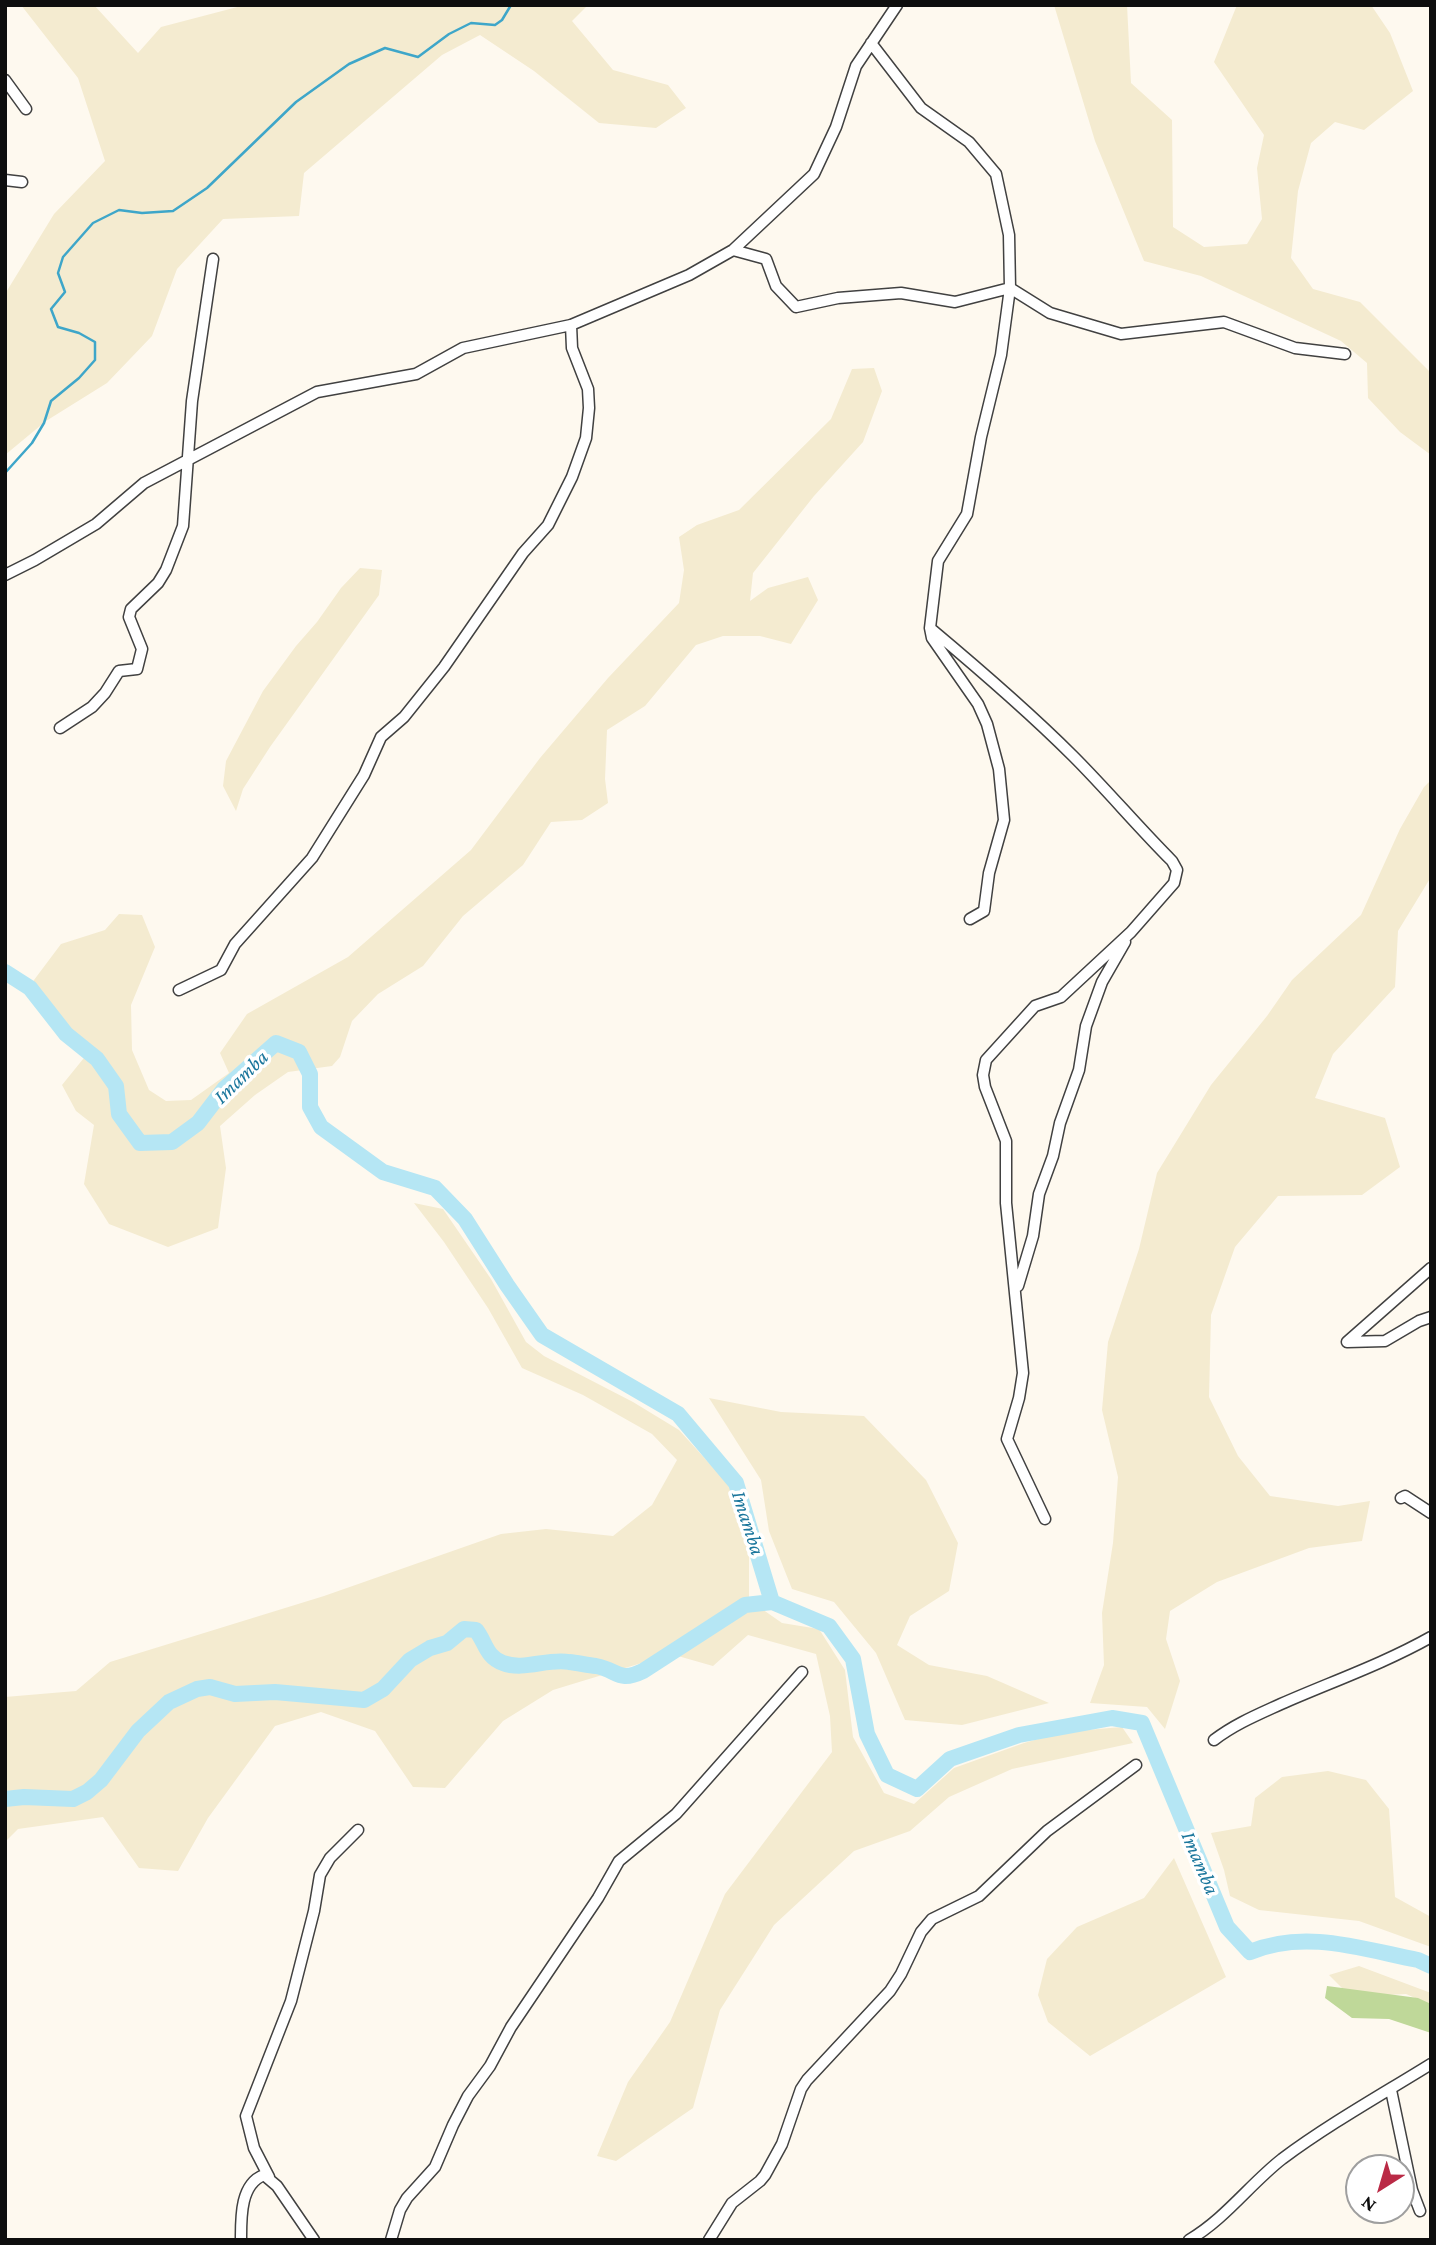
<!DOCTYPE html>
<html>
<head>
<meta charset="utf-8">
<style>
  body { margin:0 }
  #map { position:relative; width:1436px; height:2245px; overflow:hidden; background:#fef9ef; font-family:"Crimson Pro",serif }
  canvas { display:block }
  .frame { position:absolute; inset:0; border:7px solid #0e0e0e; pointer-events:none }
  .north { position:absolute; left:1345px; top:2154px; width:70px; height:70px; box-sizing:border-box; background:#fff; border:2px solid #9f9f9f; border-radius:50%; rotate:217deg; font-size:19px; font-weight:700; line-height:28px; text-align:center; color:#0e0e0e }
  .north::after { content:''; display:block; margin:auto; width:24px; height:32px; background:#ba2a46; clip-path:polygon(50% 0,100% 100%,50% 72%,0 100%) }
</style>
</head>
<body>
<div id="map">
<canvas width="1436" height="2245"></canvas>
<div class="frame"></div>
<div class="north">N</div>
</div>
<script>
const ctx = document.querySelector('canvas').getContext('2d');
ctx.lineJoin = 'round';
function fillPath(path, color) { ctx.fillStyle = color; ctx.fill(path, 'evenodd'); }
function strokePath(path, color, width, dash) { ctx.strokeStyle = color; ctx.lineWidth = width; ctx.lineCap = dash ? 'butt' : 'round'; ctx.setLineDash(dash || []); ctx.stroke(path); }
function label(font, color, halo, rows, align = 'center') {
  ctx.font = font + ' "Crimson Pro",serif'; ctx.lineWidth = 7; ctx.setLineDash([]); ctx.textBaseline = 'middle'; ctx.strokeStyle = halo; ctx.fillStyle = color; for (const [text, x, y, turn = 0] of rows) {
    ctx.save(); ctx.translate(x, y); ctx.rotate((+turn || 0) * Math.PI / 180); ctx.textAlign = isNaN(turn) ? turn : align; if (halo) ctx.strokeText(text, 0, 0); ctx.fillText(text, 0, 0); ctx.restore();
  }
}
const farmland = new Path2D(`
  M21,5H94L138,53L161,27L245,5H588L572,21L613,70L668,85L686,108L656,128L599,123L534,71L480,35L442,55L304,173L299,216L223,219L177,269L152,336L107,383L46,421L5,455V294L54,214L105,161L78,78Z
  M1054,5H1127L1131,83L1172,120L1173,227L1204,247L1247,244L1262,219L1257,168L1264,135L1214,62L1237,5H1371L1390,33L1413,91L1364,130L1335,122L1311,143L1298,191L1291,258L1313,289L1360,302L1431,373V455L1400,432L1368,398L1367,363L1341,341L1201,276L1144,261L1095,141Z
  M874,368L882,391L863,442L814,496L753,573L750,601L768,588L808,577L818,600L791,644L760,636H723L696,645L645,706L607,730L605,779L608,803L582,820L551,822L523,865L463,916L423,966L378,994L352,1021L340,1057L332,1066L288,1072L255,1095L220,1126L226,1168L218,1228L168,1247L109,1224L84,1184L94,1125L76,1111L62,1085L92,1048L66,1028L31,984L61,944L105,930L119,914L142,915L155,947L131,1005L132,1050L149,1090L166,1101L191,1100L229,1073L220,1053L247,1014L348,957L471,850L540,758L608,678L679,603L684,570L679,537L697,525L739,510L831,419L852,369Z
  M360,568L382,570L379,595L270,747L243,789L236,811L223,786L226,761L263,691L296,646L317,622L341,588Z
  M1431,780V877L1398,931L1395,987L1333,1054L1315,1098L1385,1118L1400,1167L1362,1195L1278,1196L1235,1247L1211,1315L1209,1397L1238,1456L1270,1496L1338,1506L1370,1501L1362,1541L1309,1548L1217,1582L1170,1611L1166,1639L1180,1681L1165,1729L1147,1707L1090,1703L1104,1665L1102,1613L1113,1543L1118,1477L1102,1410L1108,1342L1139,1249L1157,1173L1211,1085L1267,1016L1292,980L1361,915L1400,829L1424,787Z
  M414,1203L443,1209L491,1279L526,1342L544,1356L633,1402L679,1430L729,1485L749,1534V1600L782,1623L819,1629L845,1670L853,1737L884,1793L914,1804L954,1768L1024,1743L1063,1732L1122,1727L1133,1743L1012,1769L949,1797L910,1831L854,1851L774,1925L720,2010L693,2108L616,2161L597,2156L628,2082L670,2022L725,1894L832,1752L830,1716L816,1654L748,1635L713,1666L671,1654L553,1690L503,1721L445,1788L413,1787L375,1731L321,1712L275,1726L208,1818L178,1871L139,1868L103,1817L18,1829L5,1842V1697L76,1691L110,1662L324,1596L501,1534L546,1529L613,1536L652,1505L677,1460L652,1434L583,1395L522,1368L488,1308L444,1242Z
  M709,1398L781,1412L864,1416L926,1480L958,1543L949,1591L910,1616L897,1645L929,1665L987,1676L1049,1703L962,1725L905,1720L876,1653L834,1602L792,1589L769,1531L761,1480Z
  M1328,1771L1366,1780L1389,1809L1395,1897L1431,1917V1947L1359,1921L1259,1910L1230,1896L1224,1870L1211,1833L1251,1826L1255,1798L1282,1777Z
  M1174,1858L1226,1977L1090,2056L1048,2022L1038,1995L1047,1959L1077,1927L1144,1898Z
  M1359,1966L1431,1993V2005L1406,1994L1351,1997L1329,1975Z`);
const forest = new Path2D(`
  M1327,1986L1418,1998L1431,2004V2033L1389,2019L1352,2018L1325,1998Z`);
const stream = new Path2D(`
  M5,473L32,443L44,423L51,401L79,378L95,360V342L79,333L58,327L51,309L65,292L58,273L63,257L93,223L119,210L142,213L173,211L207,188L296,102L349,64L385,48L418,57L449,34L471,23L495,25L502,20L511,5`);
const river = new Path2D(`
  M5,972L30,988L66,1034L97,1059L116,1086L119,1114L140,1143L172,1142L198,1123L224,1089L276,1043L299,1052L310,1074V1107L321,1127L383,1172L435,1188L465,1219L507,1285L542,1335L678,1414L736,1483L772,1602L829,1626L853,1659L867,1734L887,1775L917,1789L950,1759L1019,1735L1112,1718L1142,1723L1227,1927L1250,1952C1305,1929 1362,1949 1418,1960L1431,1966
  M5,1799L24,1797L73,1799L87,1792L101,1780L138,1731L169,1702L197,1689L210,1687L235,1694L275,1692L364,1700L383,1689L410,1660L430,1648L447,1643L464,1629L476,1630C486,1643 486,1657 503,1663C524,1671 548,1658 569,1662C578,1663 587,1665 596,1666C618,1670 618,1683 643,1671L745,1605L772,1602`);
const street = new Path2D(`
  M871,43L921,108L969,142L996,174L1009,235L1010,288L1001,355L981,437L967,514L938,561L930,628L932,638L978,704L987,724L999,769L1004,820L989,873L984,911L970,919
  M5,80L26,109
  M5,180L22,182
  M733,250L766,259L776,286L796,307L838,298L901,293L955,302L1010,288L1050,313L1121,334L1224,322L1295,348L1345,354
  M5,575L35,560L96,524L144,483L317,392L416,374L463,348L571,325L689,275L733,250L814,174L836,127L856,66L897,5
  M930,628C979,669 1027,710 1073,756C1107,790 1138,827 1172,861L1177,870L1174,883L1131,932L1061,997L1035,1006L986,1060L983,1075L985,1087L1006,1141V1203L1023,1373L1019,1398L1007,1439L1045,1519
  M60,728L92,707L105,693L119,671L137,669L142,649L129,617L131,609L158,583L166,570L183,526L192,401L213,259
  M179,990L221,970L235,944L312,858L364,775L381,737L404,717L444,667L523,553L548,525L572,477L586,438L589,408L588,389L572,348L571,325
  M1431,1268L1347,1342L1385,1341L1419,1321L1431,1317
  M1018,1286L1033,1236L1039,1194L1053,1156L1060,1123L1079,1070L1086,1026L1102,982L1125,942
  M1401,1498L1405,1496L1431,1513
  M1214,1740C1235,1724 1257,1715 1281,1704C1331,1682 1383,1664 1431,1637
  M1391,2090L1412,2190L1420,2211
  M269,2177L254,2148L246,2116L291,2001L314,1911L320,1875L330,1858L358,1830
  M241,2240C241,2218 240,2184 264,2175L277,2186L314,2240
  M391,2240L400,2210L407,2198L435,2167L453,2125L468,2096L490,2066L511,2027L598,1898L619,1861L676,1814L802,1672
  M709,2240L732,2203L760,2181L765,2175L782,2144L801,2089L807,2080L890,1991L901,1974L921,1932L932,1919L979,1896L1047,1831L1136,1765
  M1189,2240C1225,2219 1250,2184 1282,2159C1329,2124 1381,2095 1431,2064`);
const waterNames = [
  ["Imamba",241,1077,-44],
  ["Imamba",748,1523,72],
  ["Imamba",1200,1863,67]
];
fillPath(farmland, '#f4ebd0');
fillPath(forest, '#bfd899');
strokePath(stream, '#3ea6c9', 2.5);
strokePath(river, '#b5e6f4', 16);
strokePath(street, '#414141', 13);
strokePath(street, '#fff', 10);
label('italic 21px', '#1a769c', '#fff', waterNames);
</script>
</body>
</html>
